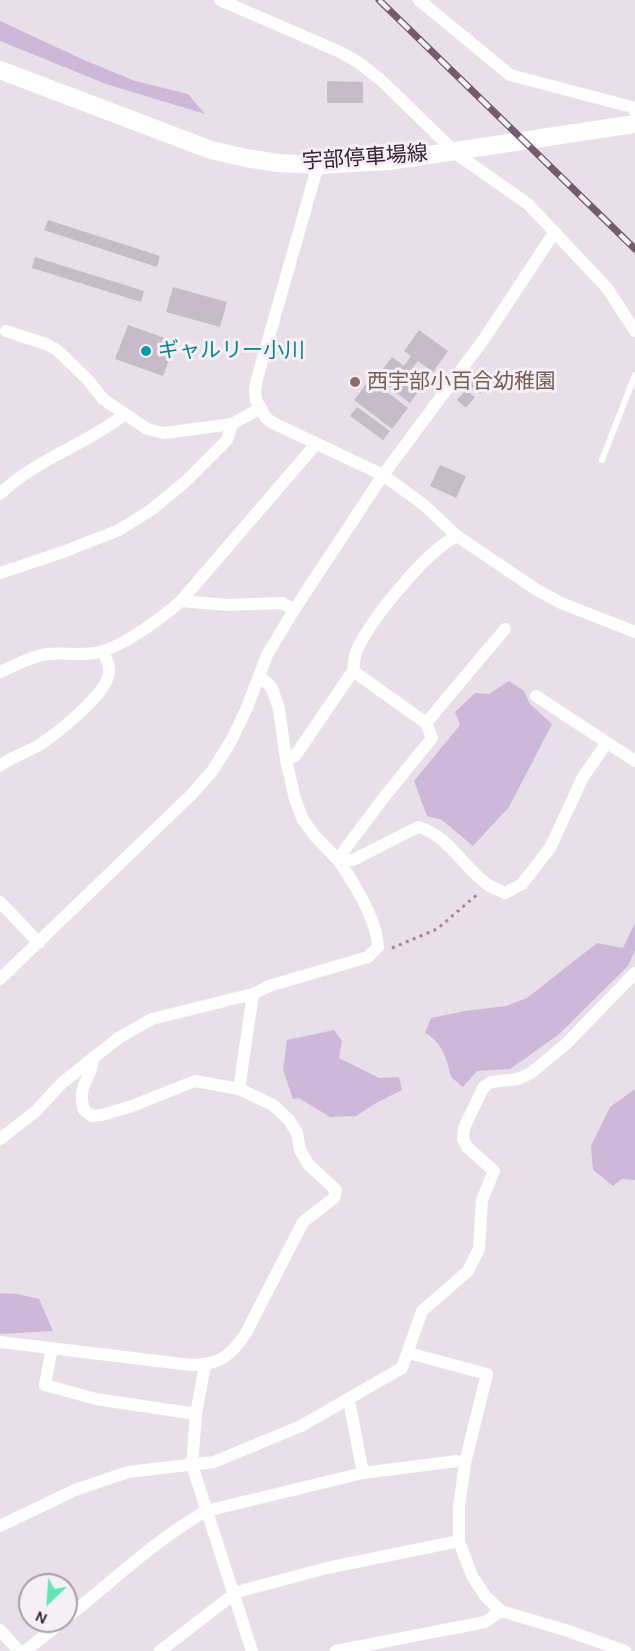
<!DOCTYPE html>
<html>
<head>
<meta charset="utf-8">
<style>
  body { margin:0 }
  #map { position:relative; width:635px; height:1651px; overflow:hidden; background:#e8dfe9; font-family:Karla,sans-serif }
  canvas { display:block }
  .north { position:absolute; left:18px; top:1573px; width:60px; height:60px; box-sizing:border-box; background:#f5eff6; border:2px solid #a99da9; border-radius:50%; rotate:205deg; font-size:16px; font-weight:700; line-height:24px; text-align:center; color:#382135 }
  .north::after { content:''; display:block; margin:auto; width:21px; height:27px; background:#5de9b7; clip-path:polygon(50% 0,100% 100%,50% 72%,0 100%) }
</style>
</head>
<body>
<div id="map">
<canvas width="635" height="1651"></canvas>
<div class="north">N</div>
</div>
<script>
const ctx = document.querySelector('canvas').getContext('2d');
ctx.lineJoin = 'round';
function fillPath(path, color) { ctx.fillStyle = color; ctx.fill(path, 'evenodd'); }
function strokePath(path, color, width, dash) { ctx.strokeStyle = color; ctx.lineWidth = width; ctx.lineCap = dash ? 'butt' : 'round'; ctx.setLineDash(dash || []); ctx.stroke(path); }
function label(font, color, halo, rows, align = 'center') {
  ctx.font = font + ' Karla,"Noto Sans JP",sans-serif'; ctx.lineWidth = 6; ctx.setLineDash([]); ctx.textBaseline = 'middle'; ctx.strokeStyle = halo; ctx.fillStyle = color; for (const [text, x, y, turn = 0] of rows) {
    ctx.save(); ctx.translate(x, y); ctx.rotate((+turn || 0) * Math.PI / 180); ctx.textAlign = isNaN(turn) ? turn : align; if (halo) ctx.strokeText(text, 0, 0); ctx.fillText(text, 0, 0); ctx.restore();
  }
}
const green = new Path2D(`
  M0,21L84,60L135,81L188,94L205,114L106,84L0,41Z
  M509,681L524,691L530,704L552,724L509,807L473,846L442,820L427,816L414,781L460,725L455,712L475,693L489,694Z
  M635,923V950L628,966L558,1035L510,1069L477,1071L463,1087L451,1077C447,1059 442,1042 425,1033L431,1018L465,1011L506,1006L527,998L597,943L623,948Z
  M334,1030L342,1041L339,1058L379,1078L399,1077L402,1090L376,1103L356,1116L330,1117L299,1098L293,1099L283,1070L287,1040Z
  M635,1089V1180L622,1179L613,1186L593,1170L591,1146L610,1107Z
  M0,1293L17,1294L39,1299L53,1331L0,1334Z`);
const building = new Path2D(`
  M327,81L363,82V103H327Z
  M48,220L160,256L157,267L44,230Z
  M35,257L144,291L141,302L32,268Z
  M173,287L227,302L220,327L166,312Z
  M128,325L176,342L163,376L115,359Z
  M419,330L448,351L433,372L418,361L410,371L425,383L410,403L376,378L392,357L404,366L411,356L404,351Z
  M473,377L485,387L480,394L468,384Z
  M370,379L408,408L392,429L354,400Z
  M466,390L475,397L466,408L457,400Z
  M357,407L390,431L383,440L350,416Z
  M440,465L466,476L456,498L430,486Z`);
const path = new Path2D(`
  M392,948L437,929L479,893`);
const lane = new Path2D(`
  M602,460L635,375`);
const street = new Path2D(`
  M220,0L340,52L358,62L382,81L458,155L528,204L607,288L635,331
  M419,0L510,75L632,107L635,111
  M318,165L257,379L255,391L256,400L266,418L273,423L383,475L424,505L457,536L537,590L561,603L635,632
  M6,331L46,344L57,350L88,380L103,399L147,429L164,433L232,424
  M0,494C36,459 86,445 125,414
  M0,573L63,552L119,530L151,510L185,482L227,440L232,424L261,408
  M181,601L228,605L282,603L294,610
  M353,671L426,723
  M0,672C15,665 32,656 48,654C66,652 85,657 103,651C126,644 163,617 181,601L316,444
  M260,676L272,688L279,709L286,760L295,799L303,820L315,836L339,861L353,860L418,827C447,834 464,868 487,884C492,888 499,890 505,893L522,884L550,848L583,777L606,744
  M536,696L635,761
  M286,760L295,756L353,671C354,665 354,658 356,652C370,620 426,551 457,536
  M0,766C12,756 28,752 41,744C58,732 112,691 109,669C109,663 105,657 103,651
  M0,902L39,943
  M0,979L192,794L213,770L231,741L246,710L267,655L294,610L383,475L484,339L550,239L556,233
  M239,1089L253,994
  M0,1139L36,1111L62,1083L93,1058L120,1037L152,1019L253,994L269,986L368,957L378,947C377,919 354,883 339,861L345,849L385,796L432,738L426,723L505,629
  M0,1342L191,1365C219,1365 231,1356 246,1333L303,1222L334,1198L336,1190L308,1164L300,1150L297,1133L289,1120L273,1105L239,1089L195,1081L132,1106L102,1115L92,1116L84,1110C76,1084 92,1080 93,1059
  M52,1348L45,1385L96,1399L196,1414
  M408,1353L487,1374L465,1463L459,1507V1541L472,1576L486,1597L501,1611L565,1630L625,1651
  M205,1365L196,1414L192,1465L252,1651
  M346,1400L350,1406L363,1473
  M0,1526L75,1490L128,1472L214,1462L301,1426L402,1368L422,1311L468,1271L479,1249L482,1200L494,1171L467,1147L463,1139L464,1128L483,1088L491,1082L518,1079L531,1073L566,1044L635,973
  M66,1618C112,1582 155,1540 206,1511L363,1473L457,1461L465,1463
  M0,1630L19,1651
  M25,1651L63,1621
  M160,1651L234,1594L244,1590L327,1568L459,1541
  M336,1651L485,1622L501,1611`);
const secondary = new Path2D(`
  M0,70L211,150L246,158L279,163L318,165L353,163L389,161L635,124`);
const rail = new Path2D(`
  M379,0L635,249`);
const markers = [
  [146,351,6,"#0f9aa8"],
  [355,382,6,"#8d6e63"]
];
const streetNames = [
  ["宇部停車場線",365,158,-4]
];
const cultureNames = [
  ["ギャルリー小川",158,351]
];
const educationNames = [
  ["西宇部小百合幼稚園",367,382]
];
fillPath(green, '#ceb8d9');
fillPath(building, '#c8bbc9');
strokePath(path, '#ab81a7', 3, [3, 4.5]);
strokePath(lane, '#fff', 6);
strokePath(street, '#fff', 12);
strokePath(secondary, '#fff', 18);
strokePath(rail, '#745b70', 7);
strokePath(rail, '#f5eff6', 4.5, [14]);
for (const [x, y, r, color] of markers) { const dot = new Path2D(); dot.arc(x, y, r, 0, 2 * Math.PI); ctx.fillStyle = color; ctx.fill(dot); strokePath(dot, '#f5eff6', 2); }
label('21px', '#382135', '#f5eff6', streetNames);
label('21px', '#0d838f', '#f5eff6', cultureNames, 'left');
label('21px', '#785e54', '#f5eff6', educationNames, 'left');
</script>
</body>
</html>
